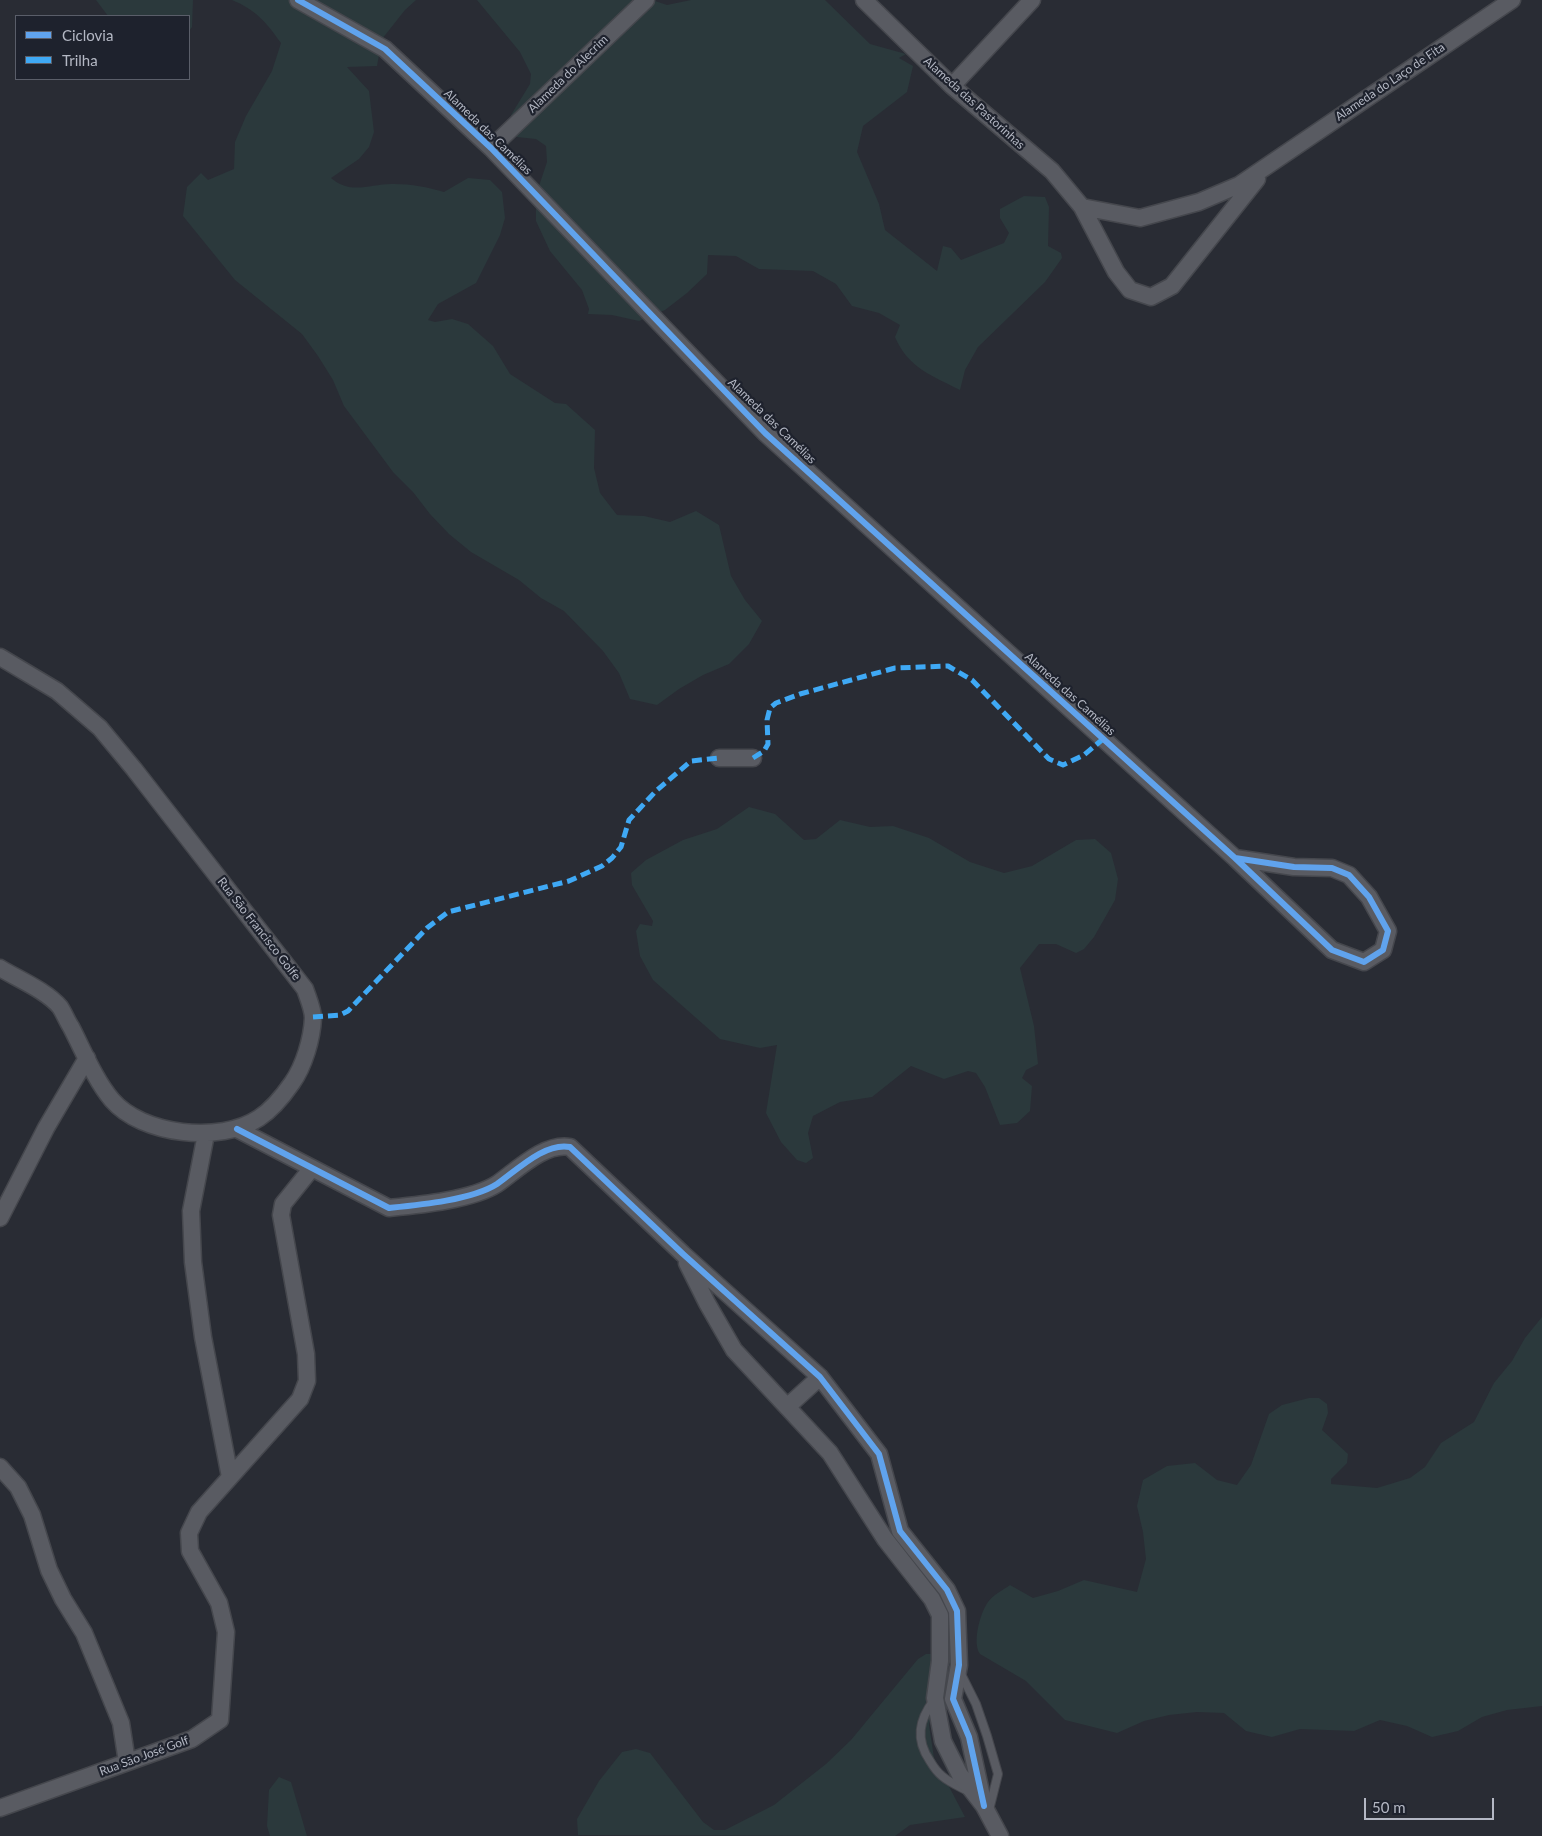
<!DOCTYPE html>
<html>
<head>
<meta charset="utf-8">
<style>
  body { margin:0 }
  #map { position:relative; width:1542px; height:1836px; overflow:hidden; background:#292c34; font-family:Lato,sans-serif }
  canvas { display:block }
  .legend { position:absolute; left:15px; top:15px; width:175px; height:65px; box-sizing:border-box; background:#1e222d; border:1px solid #5a5e69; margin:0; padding:6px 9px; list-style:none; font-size:15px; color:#b4b8c4 }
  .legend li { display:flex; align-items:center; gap:10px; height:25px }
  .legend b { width:25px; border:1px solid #5a5e69 }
  .scale { position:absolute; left:1364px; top:1798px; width:130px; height:22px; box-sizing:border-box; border:2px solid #b4b8c4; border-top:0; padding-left:6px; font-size:15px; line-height:18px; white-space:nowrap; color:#b4b8c4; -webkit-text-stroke:4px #1e222d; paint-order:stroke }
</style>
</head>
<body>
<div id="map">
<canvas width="1542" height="1836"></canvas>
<ul class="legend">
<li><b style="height:6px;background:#60a3ed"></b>Ciclovia</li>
<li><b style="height:6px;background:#3fa9f5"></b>Trilha</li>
</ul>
<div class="scale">50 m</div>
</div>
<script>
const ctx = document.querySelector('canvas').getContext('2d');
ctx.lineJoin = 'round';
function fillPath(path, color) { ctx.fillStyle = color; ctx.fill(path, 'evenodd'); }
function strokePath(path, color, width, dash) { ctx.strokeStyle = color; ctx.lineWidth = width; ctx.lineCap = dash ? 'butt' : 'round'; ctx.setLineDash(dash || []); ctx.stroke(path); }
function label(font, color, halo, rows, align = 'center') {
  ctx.font = font + ' Lato,sans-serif'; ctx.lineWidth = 4.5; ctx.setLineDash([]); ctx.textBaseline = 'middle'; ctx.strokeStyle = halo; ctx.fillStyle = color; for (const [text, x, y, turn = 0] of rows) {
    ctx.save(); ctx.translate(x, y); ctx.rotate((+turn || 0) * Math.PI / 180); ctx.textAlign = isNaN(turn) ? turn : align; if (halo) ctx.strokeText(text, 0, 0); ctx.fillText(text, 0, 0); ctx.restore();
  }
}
const green = new Path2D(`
  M96,0H193L192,27L189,31V16H108Z
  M232,0H416L405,10L382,39L377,66L347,67L369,91L374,132L369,147L359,159L331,178C352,196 371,183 394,184C412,184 427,187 444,192L468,178L490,180L502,192L505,218L500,235L476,283L438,304L428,320L435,322L452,319L468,324L493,346L510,374L555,403L566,404L595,430L594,468L600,493L617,515L644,516L670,522L696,511L719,525L731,576L745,600L762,621L749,644L729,664L703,675L679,689L657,705L630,699L619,673L603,651L564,611L541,598L519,580L471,552L449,534L430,514L413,492L393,472L344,406L333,380L318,356L302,334L235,280L183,216L187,187L201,173L208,180L234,169L235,142L246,116L272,71L281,43C266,22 256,10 232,0Z
  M477,0H652L667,5L691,0H825L870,44L906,54L899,58L913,66L907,92L863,126L857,152L879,204L885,230L937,271L943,246L951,248L961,260L1004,243L1009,233L1000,218V209L1024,196L1045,197L1049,207L1048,246L1061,253L1062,258L1045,282L978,347L965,370L960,390C933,376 908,368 895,337L900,325L879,313L852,306L836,284L813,271L759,269L736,256L708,255L707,274L687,293L665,310L639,321L612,315L588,314L589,309L582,290L550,251L536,221V195L547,162L546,146L536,139L517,137L511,129V115L530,84L531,74L520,52Z
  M749,807L775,814L804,840L816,839L840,820L870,827L893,826L929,838L970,862L1004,873L1032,866L1076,840L1095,839L1111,853L1118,879L1115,900L1094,937L1084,949L1076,953L1056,944H1039L1020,968L1034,1026L1038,1064L1026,1070L1022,1078L1032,1086L1030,1111L1017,1123L1000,1125L985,1087L976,1073L968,1071L944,1079L911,1066L872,1097L840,1102L813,1116L808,1133L813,1158L806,1163L797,1160L781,1142L766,1113L777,1045L760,1048L720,1039L653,980L640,956L636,931L640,924L652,926L653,921L632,885L631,873L646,860L683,840L717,829Z
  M1542,1317V1706L1507,1710L1482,1717L1458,1731L1432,1737L1407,1726L1380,1720L1354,1731L1300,1729L1272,1737L1246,1731L1224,1713L1197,1712L1169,1715L1144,1721L1117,1733L1065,1720L1026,1681L980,1654C972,1643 980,1613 988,1602C993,1595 1003,1590 1010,1585L1033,1598L1058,1591L1084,1580L1137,1592L1146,1559L1143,1532L1137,1506L1143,1480L1167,1466L1195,1463L1217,1480L1237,1485L1251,1465L1269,1414L1282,1405L1309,1398H1319L1327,1404L1328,1413L1322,1430L1348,1454L1347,1463L1331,1479V1484L1377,1488L1410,1478L1425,1467L1441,1443L1474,1422L1494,1383L1512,1361L1525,1338Z
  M926,1654H936L940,1668L929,1725L934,1758L965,1817L910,1825L895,1836L578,1835L577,1819L599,1781L622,1752L636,1749L650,1753L703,1822L714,1830H725L774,1805L826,1764L851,1740L918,1659Z
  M279,1777L291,1782L307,1836H270L267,1826L269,1790Z`);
const lane = new Path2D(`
  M961,1674L976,1704L987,1736L998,1774L989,1810
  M934,1700C919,1720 915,1739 930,1761C933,1766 937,1772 942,1776C949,1782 958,1786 966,1790`);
const street = new Path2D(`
  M298,0L385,49L491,148L765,433L1235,858L1332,950L1364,962L1383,950L1388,931L1369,897L1349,875L1332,868L1294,867L1235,858
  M864,0L952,86L1052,171L1082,207L1140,218L1199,202L1239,185L1512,0
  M952,86L1032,0
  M491,148L646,0
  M1082,207L1116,272L1130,290L1151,297L1172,286L1257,179
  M0,657L57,691L100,728L134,769L305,989C308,998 313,1009 313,1018C312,1039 304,1066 292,1083C283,1096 273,1109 259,1118C220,1144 142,1135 112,1100C95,1080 83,1050 71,1027C67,1021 64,1013 60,1007C47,991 18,979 0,968
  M719,758H753
  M237,1129L389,1208C419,1205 472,1200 497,1184C517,1170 545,1142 570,1147L683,1254L820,1377L879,1454L900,1531L947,1590L957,1611L959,1665L953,1699L969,1737L984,1806
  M206,1134L191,1211L193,1262L203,1337L230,1477
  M0,1218L46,1128L87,1058
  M687,1263L707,1303L734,1350L830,1453L885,1539L932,1599L940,1615V1661L935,1698L943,1741L960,1775L984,1806L1000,1836
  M787,1407L820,1377
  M0,1467L18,1487L32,1515L49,1570L63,1599L84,1633L121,1723L127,1762
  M0,1808L192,1739L220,1720L226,1632L219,1603L190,1551L189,1533L199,1512L300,1399L307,1381L306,1354L281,1215L283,1204L312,1168`);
const quiet = new Path2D(`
  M753,758L764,751L768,744L767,720L770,708L776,703L800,694L895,668L948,666L972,680L1049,759L1063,765L1084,755L1103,739
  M313,1017L340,1015L348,1011L427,928L448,912L569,881L602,866L612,858L621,847L629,820L656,791L691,761L719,758`);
const cycleway = new Path2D(`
  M298,0L385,49L491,148L765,433L1235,858L1332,950L1364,962L1383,950L1388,931L1369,897L1349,875L1332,868L1294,867L1235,858
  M237,1129L389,1208C419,1205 472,1200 497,1184C517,1170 545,1142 570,1147L683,1254L820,1377L879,1454L900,1531L947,1590L957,1611L959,1665L953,1699L969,1737L984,1806`);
const streetNames = [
  ["Alameda do Alecrim",568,74,-44],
  ["Alameda do Laço de Fita",1390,82,-34],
  ["Alameda das Pastorinhas",974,103,42],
  ["Alameda das Camélias",488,132,44],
  ["Alameda das Camélias",772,421,44],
  ["Alameda das Camélias",1070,694,42],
  ["Rua São Francisco Golfe",259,929,52],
  ["Rua São José Golf",144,1756,-20]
];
fillPath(green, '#2b393c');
strokePath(lane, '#45474d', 10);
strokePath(street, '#45474d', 19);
strokePath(lane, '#595b62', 8);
strokePath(street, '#595b62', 16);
strokePath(quiet, '#3fa9f5', 5, [10, 5]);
strokePath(cycleway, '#60a3ed', 6);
label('12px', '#b4b8c4', '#1e222d', streetNames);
</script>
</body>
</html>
